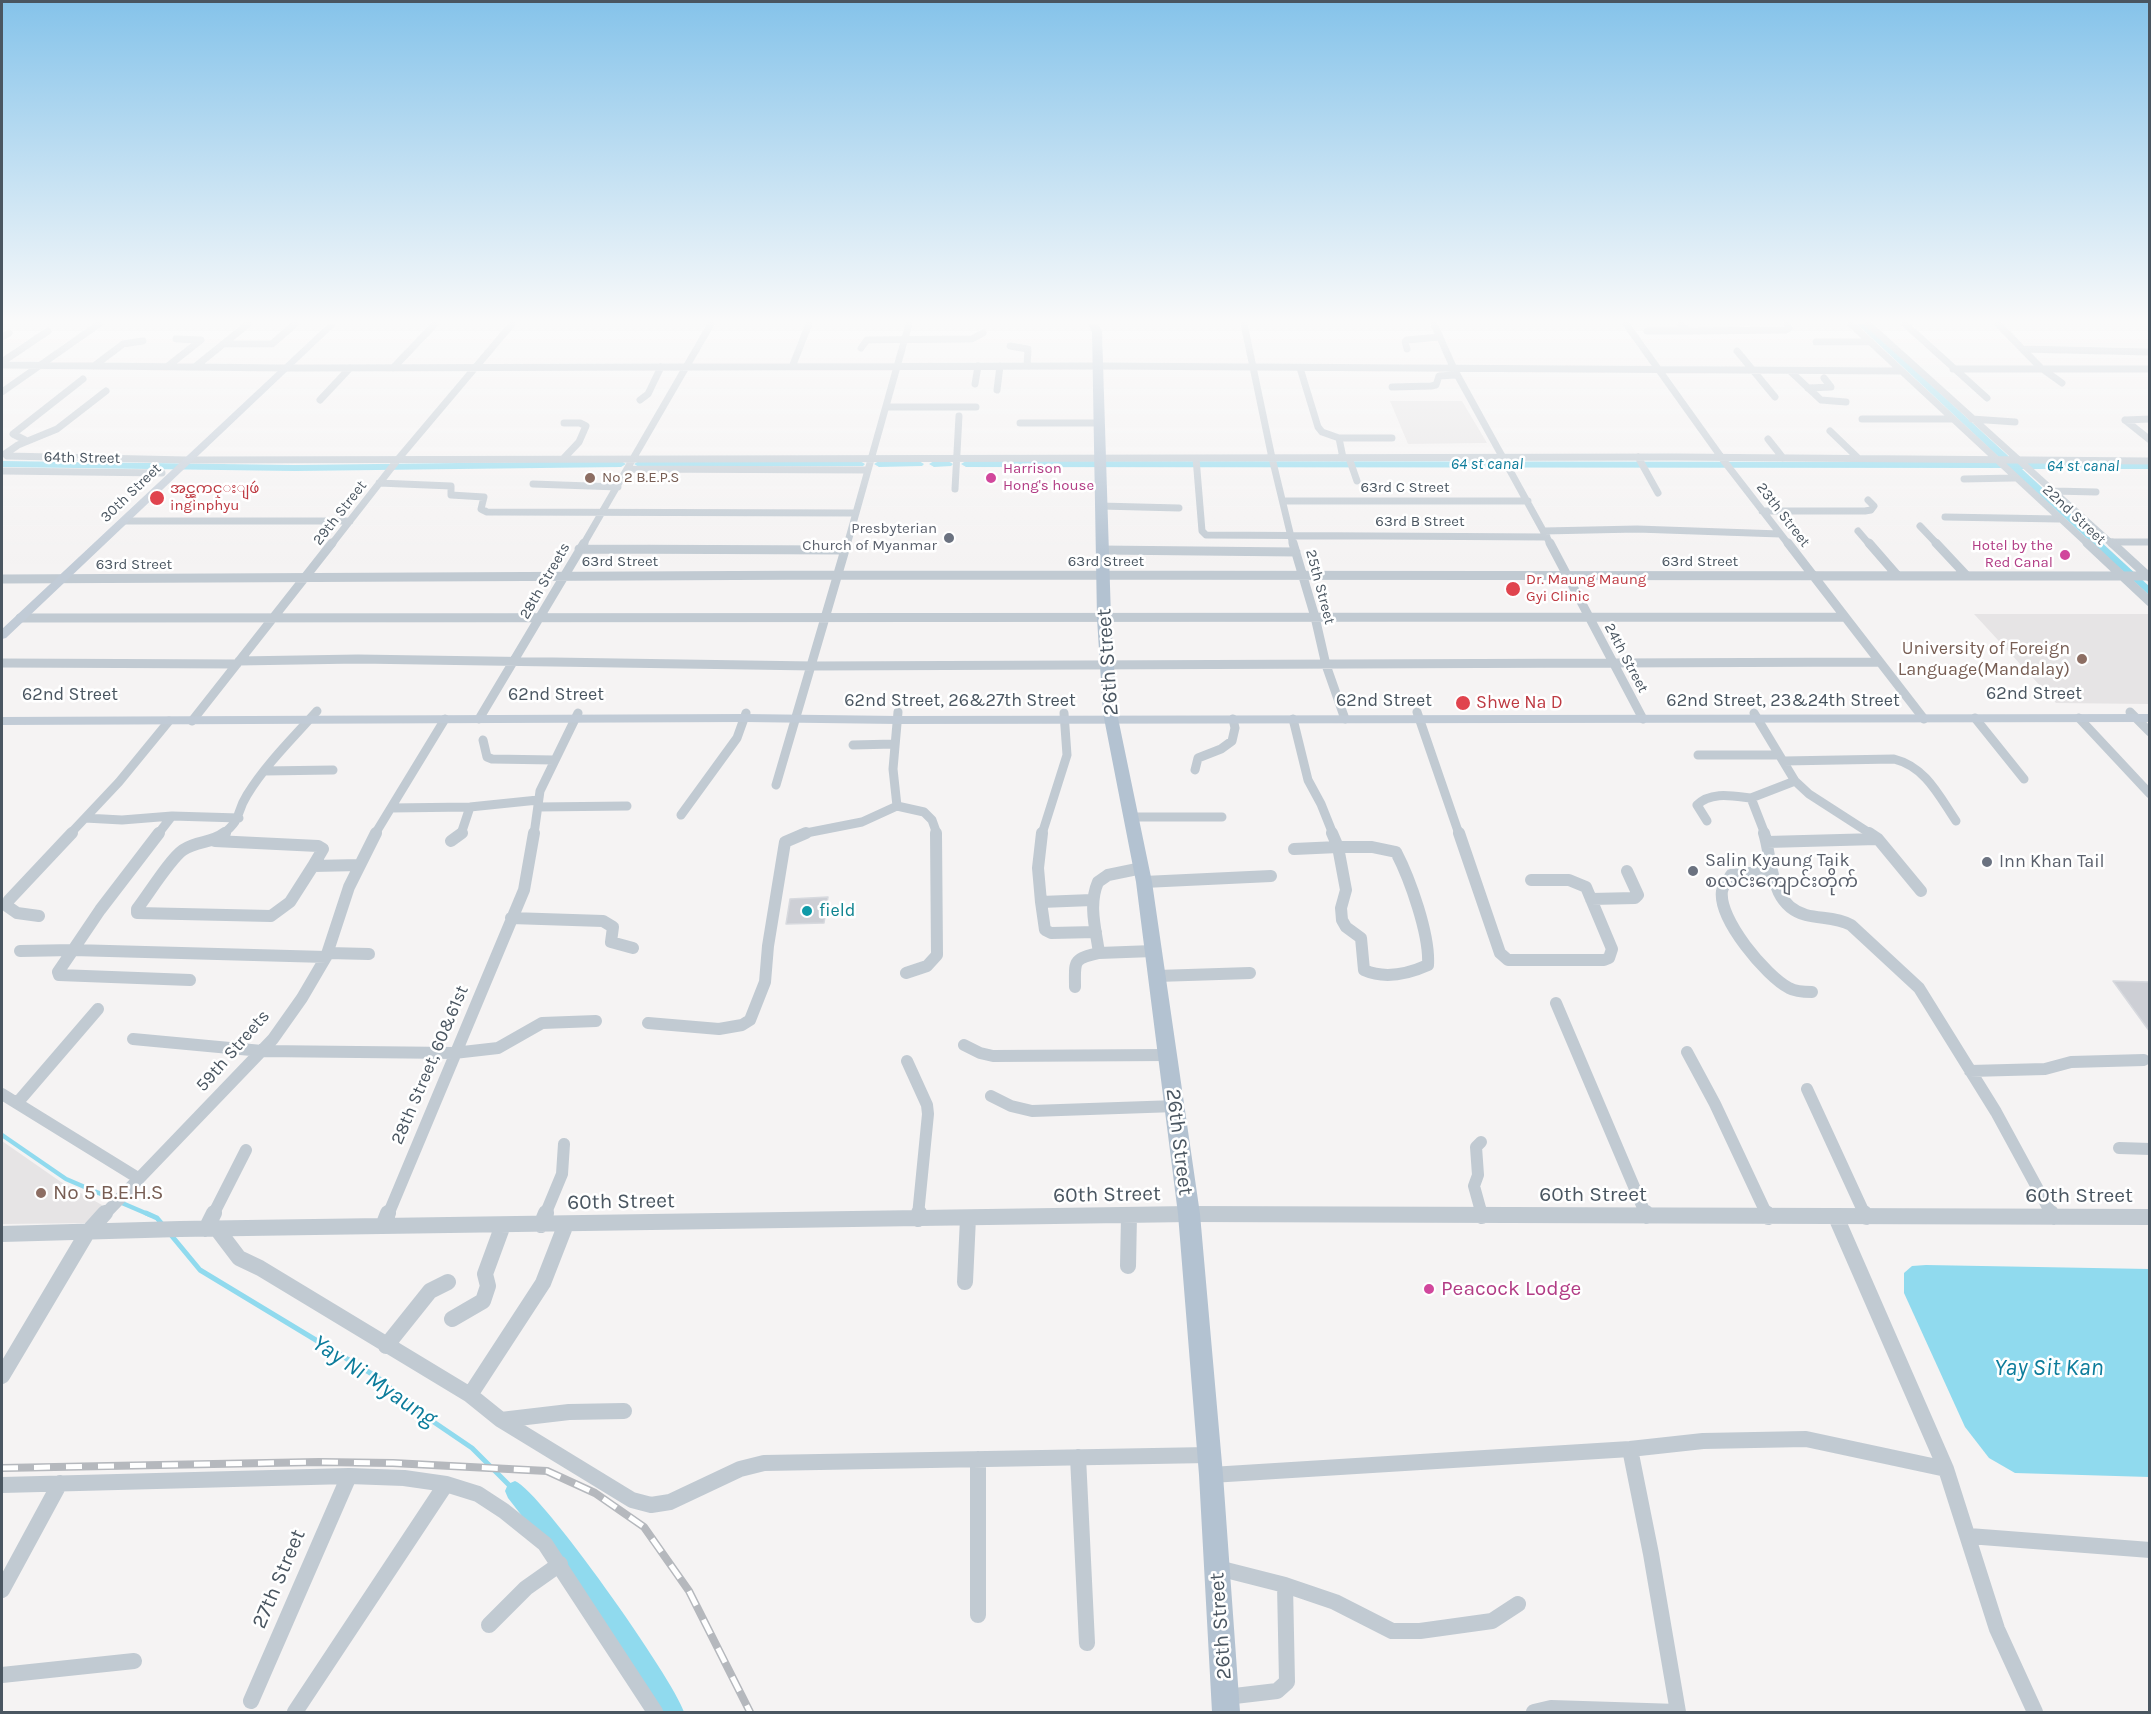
<!DOCTYPE html>
<html>
<head>
<meta charset="utf-8">
<style>
  body { margin:0 }
  #map { position:relative; width:2151px; height:1714px; overflow:hidden; background:#f5f3f3; font-family:Karla,sans-serif }
  canvas { display:block }
  .frame { position:absolute; inset:0; border:3px solid #4a5661; pointer-events:none }
</style>
</head>
<body>
<div id="map">
<canvas width="2151" height="1714"></canvas>
<div class="frame"></div>
</div>
<script>
const ctx = document.querySelector('canvas').getContext('2d');
ctx.lineJoin = 'round';
function fillPath(path, color) { ctx.fillStyle = color; ctx.fill(path, 'evenodd'); }
function strokePath(path, color, width, dash) { ctx.strokeStyle = color; ctx.lineWidth = width; ctx.lineCap = dash ? 'butt' : 'round'; ctx.setLineDash(dash || []); ctx.stroke(path); }
function label(font, color, halo, rows, align = 'center') {
  ctx.font = font + ' Karla,"Noto Sans Myanmar",sans-serif'; ctx.lineWidth = 5; ctx.setLineDash([]); ctx.textBaseline = 'middle'; ctx.strokeStyle = halo; ctx.fillStyle = color; for (const [text, x, y, turn = 0] of rows) {
    ctx.save(); ctx.translate(x, y); ctx.rotate((+turn || 0) * Math.PI / 180); ctx.textAlign = isNaN(turn) ? turn : align; if (halo) ctx.strokeText(text, 0, 0); ctx.fillText(text, 0, 0); ctx.restore();
  }
}
const education = new Path2D(`
  M1390,401H1462L1487,443L1408,444Z
  M1974,614H2149V704L2056,703Z
  M2,1141L61,1182L102,1205L90,1223L2,1224Z`);
const water = new Path2D(`
  M1926,1265L2149,1269V1477L2015,1473L1989,1458L1965,1427L1904,1293V1273L1912,1266Z`);
const streamFar1 = new Path2D(`
  M2,1135L66,1179L150,1215`);
const stream = new Path2D(`
  M146,1213L157,1218L162,1224
  M171,1235L200,1270L377,1377L419,1412L472,1448L515,1491`);
const canal = new Path2D(`
  M1857,324H1865L2016,463H2150V469H2022L2150,587V596L2010,468L966,467L961,464L966,461L2004,462Z
  M2,461L295,465L621,461L626,464L621,467L295,471L2,467Z
  M860,461L865,464L863,466L639,467L634,464L639,461Z
  M919,461L924,464L922,466L879,467L874,464L879,461Z
  M948,461L953,464L951,466L934,467L929,464L934,461Z
  M515,1481C542,1492 674,1680 684,1712H660L592,1606L508,1498L505,1491L508,1484Z`);
const building = new Path2D(`
  M828,897L824,923L786,924L790,899Z
  M2113,981L2150,982V1032Z`);
const minorFar3 = new Path2D(`
  M1244,324L1272,458L1293,545
  M1434,324L1454,369L1551,545
  M1626,324L1724,461L1789,545
  M1681,324L1688,331L1785,330L1789,328L1787,324
  M1851,324L2089,545
  M1868,324L2113,545
  M1905,324L1987,398
  M1998,324L2041,368L2062,383
  M1647,331H1687
  M2,337L9,333
  M1816,342H1871
  M223,344H272L295,324
  M1010,346L1028,349L1027,366
  M861,348L867,340L972,339L983,333
  M1407,349L1405,342L1407,340L1440,337
  M2023,349L2150,352
  M1737,351L1775,397
  M2,362L48,331
  M2,365L287,368L1098,366L1901,371
  M94,366L123,344L143,341
  M168,366L201,340L176,339
  M196,366L248,324
  M792,367L809,324
  M393,368L435,324
  M1300,368L1318,427L1322,432L1339,438L1343,458
  M1953,369H2150
  M1790,371L1821,400L1846,402
  M975,384L978,366
  M1392,387L1431,386L1436,385L1439,376L1455,375
  M1808,388L1831,387L1824,378
  M997,390L1000,366
  M106,391L57,429L18,445L5,454L7,456L187,460L1677,457L2150,461
  M2,392L99,324
  M320,400L350,368
  M640,400L648,394L661,367
  M886,407H976
  M1862,419H1951
  M1972,419L2015,422
  M2125,420L2150,440
  M2125,420L2150,419
  M1020,423H1100
  M1830,431L1857,457
  M1339,438H1392
  M1768,439L1783,458
  M25,440L13,434L83,379
  M1638,457L1658,493
  M1196,458L1202,531L1206,535L1547,537
  M1349,458L1357,481
  M563,459L579,442L586,426L580,423H564
  M628,469L867,470
  M2,471L162,473
  M1964,479L2014,478
  M379,483L451,486V495L484,497L481,509L487,512L855,513
  M533,484L618,487
  M955,489L959,416
  M2053,491L2096,492
  M1283,501H1528
  M1101,506L1179,508
  M1762,511H1865L1871,510L1874,506L1868,500
  M1945,517L2058,519
  M124,521H350
  M1920,526L1938,545
  M1544,531L1637,529L1780,534
  M1858,531L1870,545
  M2111,542H2150
  M331,545L399,458L512,324
  M583,545L711,324
  M847,545L909,324`);
const minorFar2 = new Path2D(`
  M1293,543L1315,617L1326,665L1345,719
  M1550,543L1643,719
  M1788,543L1924,719
  M1869,543L1896,574
  M1936,543L1966,575
  M2087,543L2150,602
  M2112,543L2149,577
  M579,549L845,550
  M1102,550L1296,552
  M2,579L839,575L2150,576
  M20,618L1845,617
  M239,661L358,659L813,666L1880,662
  M2,663L237,664
  M1417,712L1459,834
  M2130,712L2150,732
  M1754,713L1795,781L1809,794L1871,834
  M1975,718L2024,779
  M2079,718L2150,794
  M479,719L584,543
  M1293,719L1308,780L1321,804L1333,834
  M192,721L332,543
  M483,740L487,757L492,759L554,760
  M853,745L894,744
  M1698,755H1779
  M1784,761L1894,759C1926,767 1939,796 1956,821
  M1195,770L1198,758L1221,749L1232,741L1235,728L1233,719
  M265,771L333,770
  M776,785L847,543
  M897,806L893,769L898,712
  M538,807L627,806
  M391,808L470,807L538,800
  M681,815L737,738L746,713
  M1132,817H1222
  M85,818L122,820L172,816
  M1707,821L1697,805C1711,791 1733,796 1751,798
  M70,834L119,782L169,721
  M158,834L172,816L239,818
  M223,834C243,818 235,814 247,795C266,764 293,738 317,711
  M375,834L445,719
  M461,834L470,807
  M534,834L540,791L578,713
  M801,834L862,822L897,806L924,812L932,820L937,834
  M1042,834L1067,755L1064,713
  M1765,834L1751,798L1795,781`);
const minorFar1 = new Path2D(`
  M159,833L100,910L73,950L326,957
  M225,833C211,844 198,840 183,850C170,859 148,895 137,909V913L271,916L290,902L313,866L360,865
  M1042,833L1038,868L1041,902L1092,900
  M1332,833L1338,847
  M1459,833L1500,953L1508,960H1604L1609,958L1612,949L1586,887L1569,880H1531
  M1764,833C1773,862 1769,905 1806,915C1821,919 1836,917 1851,925L1919,988L1996,1112L2052,1215
  M1869,833L1878,839L1921,891
  M215,841L318,846L323,849L313,866
  M451,841L462,833
  M1767,842L1877,839
  M1338,847H1372L1396,852C1410,879 1430,935 1428,965C1408,974 1384,979 1364,970L1361,938L1346,927L1342,920L1341,908L1346,890Z
  M1294,849L1338,847
  M1142,868L1108,875L1098,882C1088,905 1096,930 1099,953L1153,951
  M1770,871L1731,875C1728,880 1723,885 1722,891C1718,919 1766,976 1789,988C1796,992 1805,992 1812,992
  M1144,882L1271,876
  M1591,899L1635,898L1638,895L1627,871
  M1041,902L1045,930L1051,933L1096,932
  M39,916L17,913L7,906L9,900L72,833
  M511,918L603,921L613,927L611,942L633,948
  M73,950L58,972L59,975L190,980
  M20,951L73,950
  M328,953L369,954
  M906,973L927,966L937,955L936,833
  M1157,976L1250,973
  M1075,987C1075,961 1072,959 1099,953
  M1556,1003L1646,1215
  M648,1023L719,1029L742,1025L750,1020L765,982L768,946L785,842L806,833
  M133,1039L262,1051L454,1053L498,1048L542,1023L596,1021
  M964,1045L980,1053L993,1056L1167,1055
  M1687,1052L1715,1104L1767,1215
  M907,1061L927,1105L928,1114L918,1215
  M1970,1071L2045,1069L2071,1062L2144,1060
  M1807,1089L1865,1215
  M2,1094L138,1178
  M991,1096L1011,1106L1032,1111L1176,1106
  M18,1102L98,1009
  M1481,1142L1476,1147L1478,1175L1474,1186L1482,1215
  M2119,1148L2150,1149
  M104,1215L273,1039L302,998L326,957L349,887L376,833
  M213,1215L246,1150
  M388,1215L524,890L534,833
  M545,1215L562,1174L564,1144
  M1134,1215H1452`);
const minor = new Path2D(`
  M1481,1213L1482,1216
  M1646,1213L1647,1216
  M1766,1213L1768,1217
  M1864,1213L1866,1217
  M2051,1213L2053,1217
  M1836,1217L1946,1469
  M918,1219L919,1213
  M541,1225L546,1213
  M383,1226L388,1213
  M206,1229L214,1213
  M217,1229L239,1258L260,1268L470,1395L501,1420L632,1500L651,1505L670,1502L740,1469L764,1463L1209,1455
  M2,1234L180,1229L1189,1214L2150,1217
  M1128,1266L1129,1216
  M965,1282L968,1218
  M452,1319L483,1301L488,1286L485,1274L503,1225
  M386,1346L430,1291L448,1282
  M2,1376L87,1233L105,1213
  M470,1395L543,1283L566,1224
  M501,1420L569,1412L624,1411
  M1630,1449L1651,1554L1678,1712
  M1078,1457L1087,1643
  M978,1459V1615
  M1211,1475L1630,1449L1703,1441L1806,1439L1946,1469L1997,1629L2035,1712
  M2,1485L349,1476L404,1478L446,1484L478,1494L504,1511L545,1544L655,1712
  M1969,1536L2150,1550
  M1218,1568L1285,1585L1335,1602L1392,1631H1420L1492,1621L1518,1604
  M2,1590L60,1483
  M489,1625L526,1588L560,1564
  M2,1675L134,1661
  M1226,1697L1277,1691L1287,1682L1285,1585
  M251,1701L349,1476
  M295,1712L446,1484
  M1534,1712L1551,1708L1678,1712`);
const secondary = new Path2D(`
  M328,324H337L6,638L2,639V629Z
  M745,714L897,716L2150,714V722L897,724L745,722L2,725V717Z`);
const primary = new Path2D(`
  M1088,324H1098L1102,331L1111,618L1117,713L1152,882L1200,1214L1223,1475L1240,1712H1212L1199,1475L1178,1214L1136,882L1103,713L1097,618L1092,332Z`);
const rail = new Path2D(`
  M2,1468L319,1462L393,1463L547,1471L595,1493L644,1527L689,1591L750,1712`);
const markers = [
  [590,478,6,"#8d6e63"],
  [991,478,6,"#d1479c"],
  [157,498,8,"#e0444e"],
  [949,538,6,"#6b7280"],
  [2065,555,6,"#d1479c"],
  [1513,589,8,"#e0444e"],
  [2082,659,6,"#8d6e63"],
  [1463,703,8,"#e0444e"],
  [1987,862,6,"#6b7280"],
  [1693,871,6,"#6b7280"],
  [807,911,6,"#0f9aa8"],
  [41,1193,6,"#8d6e63"],
  [1429,1289,6,"#d1479c"]
];
const farStreetnames = [
  ["64th Street",82,458,1],
  ["63rd C Street",1405,488],
  ["30th Street",131,493,-44],
  ["29th Street",340,513,-52],
  ["23th Street",1783,515,52],
  ["22nd Street",2074,515,43],
  ["63rd B Street",1420,522],
  ["63rd Street",620,562],
  ["63rd Street",1106,562],
  ["63rd Street",1700,562],
  ["63rd Street",134,565],
  ["28th Streets",545,581,-60],
  ["25th Street",1320,587,75],
  ["24th Street",1626,658,62]
];
const farHotelnames = [
  ["Harrison",1003,469],
  ["Hong's house",1003,486],
  ["Hotel by the",2053,546,"right"],
  ["Red Canal",2053,563,"right"]
];
const farEducationnames = [
  ["No 2 B.E.P.S",602,478]
];
const farHealthnames = [
  ["အင္ၾကင္းျဖဴ",170,489],
  ["inginphyu",170,506],
  ["Dr. Maung Maung",1526,580],
  ["Gyi Clinic",1526,597]
];
const farWorshipnames = [
  ["Presbyterian",937,529],
  ["Church of Myanmar",937,546]
];
const farWaternames = [
  ["64 st canal",1487,464],
  ["64 st canal",2083,466]
];
const educationNames = [
  ["University of Foreign",2070,649],
  ["Language(Mandalay)",2070,670]
];
const streetNames = [
  ["62nd Street",2034,694],
  ["62nd Street",70,695],
  ["62nd Street",556,695],
  ["62nd Street, 26&27th Street",960,701],
  ["62nd Street",1384,701],
  ["62nd Street, 23&24th Street",1783,701],
  ["59th Streets",233,1051,-49],
  ["28th Street, 60&61st",430,1065,-67]
];
const healthNames = [
  ["Shwe Na D",1476,703]
];
const worshipNames = [
  ["Salin Kyaung Taik",1705,861],
  ["စလင်းကျောင်းတိုက်",1705,882],
  ["Inn Khan Tail",1999,862]
];
const cultureNames = [
  ["field",819,911]
];
const nearStreetnames = [
  ["26th Street",1108,662,-94],
  ["26th Street",1179,1142,83],
  ["60th Street",1107,1195,-1],
  ["60th Street",1593,1195],
  ["60th Street",2079,1196],
  ["60th Street",621,1202,-1],
  ["27th Street",279,1579,-67],
  ["26th Street",1221,1626,-94]
];
const nearEducationnames = [
  ["No 5 B.E.H.S",53,1193]
];
const nearHotelnames = [
  ["Peacock Lodge",1441,1289]
];
const nearWaternames = [
  ["Yay Sit Kan",2049,1368],
  ["Yay Ni Myaung",374,1381,34]
];
fillPath(education, '#e6e4e5');
fillPath(water, '#90daee');
strokePath(streamFar1, '#90daee', 4.5);
strokePath(stream, '#90daee', 5);
fillPath(canal, '#90daee');
fillPath(building, '#cdcfd5');
strokePath(building, '#d7d9de', 1.5);
strokePath(minorFar3, '#c1cad2', 7);
strokePath(minorFar2, '#c1cad2', 9);
strokePath(minorFar1, '#c1cad2', 12);
strokePath(minor, '#c1cad2', 16);
fillPath(secondary, '#c1cbd6');
fillPath(primary, '#b3c2d1');
strokePath(rail, '#b5b8bd', 8);
strokePath(rail, '#fff', 5, [16]);
const sky = ctx.createLinearGradient(0, 0, 0, 564);
sky.addColorStop(0, '#85c3ea');
sky.addColorStop(0.57, '#fafafa');
sky.addColorStop(1, '#fafafa00');
ctx.fillStyle = sky;
ctx.fillRect(0, 0, 2151, 564);
for (const [x, y, r, color] of markers) { const dot = new Path2D(); dot.arc(x, y, r, 0, 2 * Math.PI); ctx.fillStyle = color; ctx.fill(dot); strokePath(dot, '#fff', 2); }
label('15px', '#4a5661', '#fff', farStreetnames);
label('15px', '#b23c85', '#fff', farHotelnames, 'left');
label('15px', '#785e54', '#fff', farEducationnames, 'left');
label('15px', '#be3a42', '#fff', farHealthnames, 'left');
label('15px', '#5b616d', '#fff', farWorshipnames, 'right');
label('italic 16px', '#0c7c9b', '#fff', farWaternames);
label('18px', '#785e54', '#fff', educationNames, 'right');
label('18px', '#4a5661', '#fff', streetNames);
label('18px', '#be3a42', '#fff', healthNames, 'left');
label('18px', '#5b616d', '#fff', worshipNames, 'left');
label('18px', '#0d838f', '#fff', cultureNames, 'left');
label('21px', '#4a5661', '#fff', nearStreetnames);
label('21px', '#785e54', '#fff', nearEducationnames, 'left');
label('21px', '#b23c85', '#fff', nearHotelnames, 'left');
label('italic 24px', '#0c7c9b', '#fff', nearWaternames);
</script>
</body>
</html>
